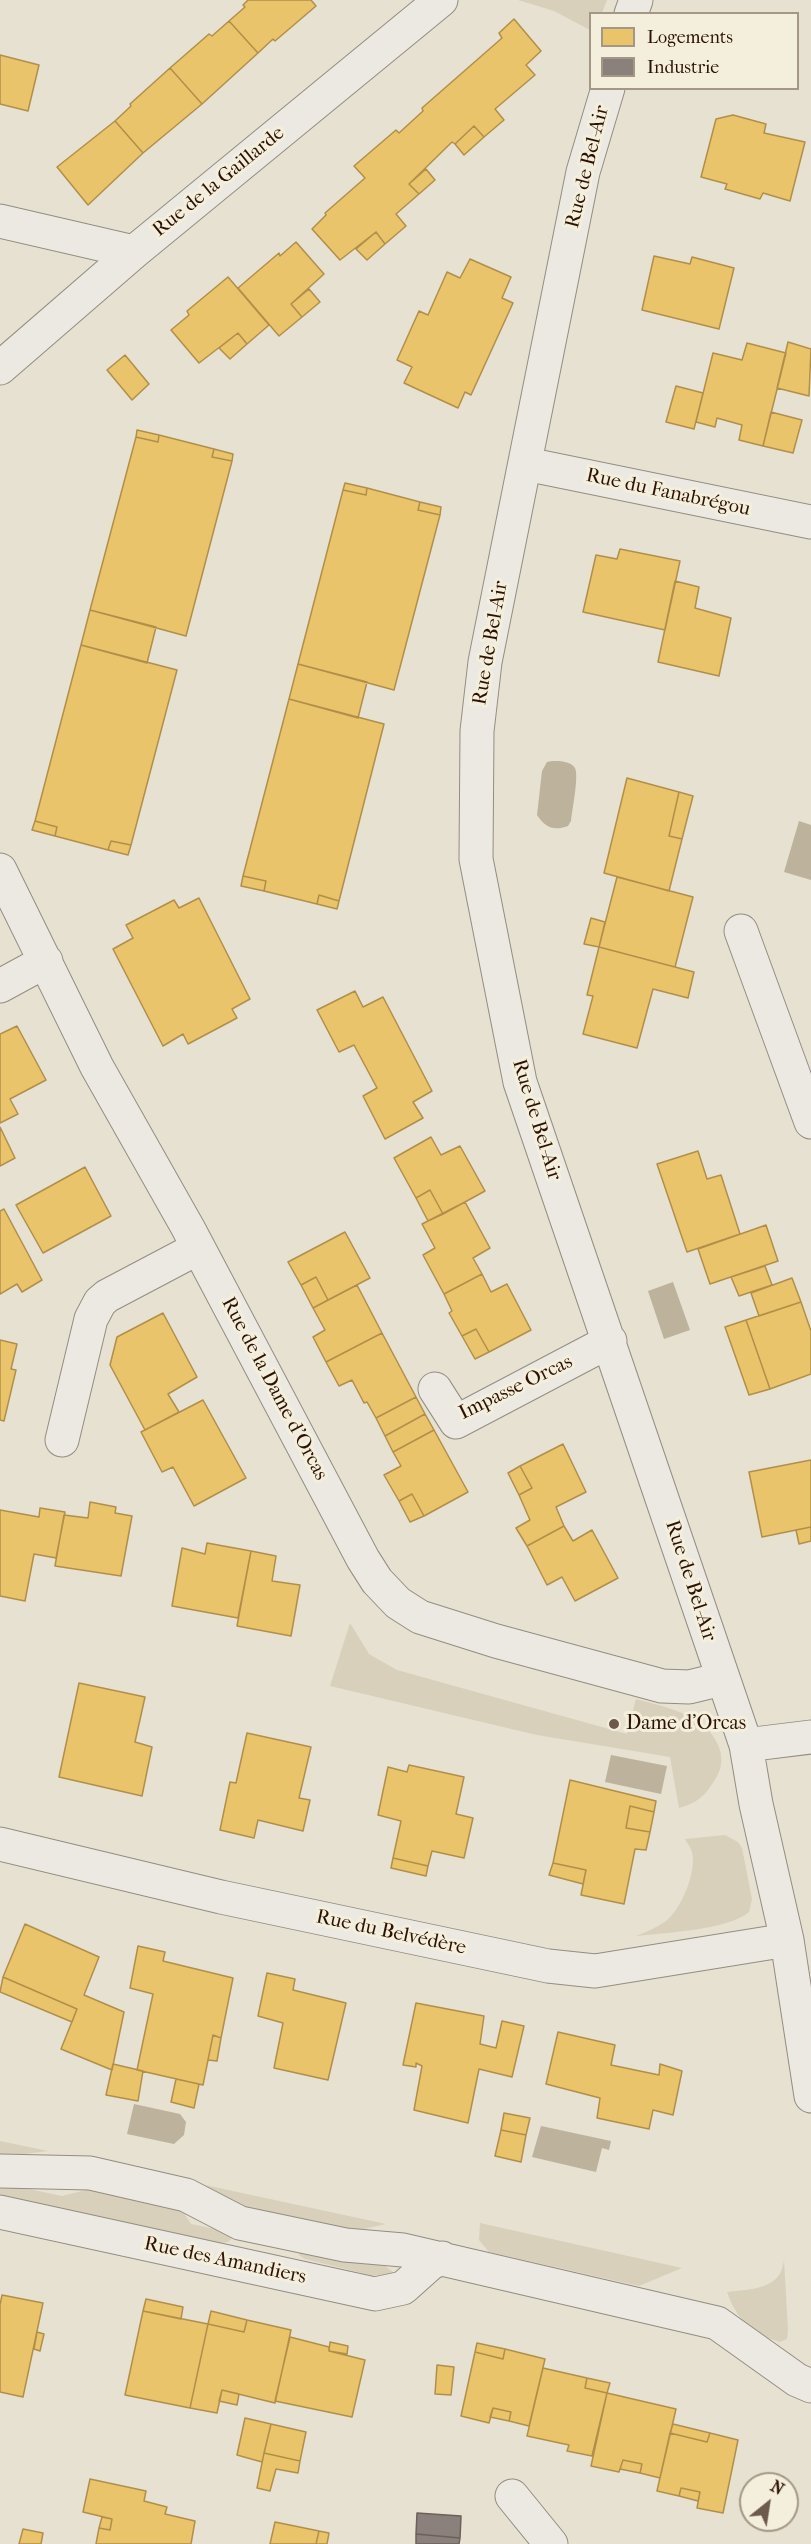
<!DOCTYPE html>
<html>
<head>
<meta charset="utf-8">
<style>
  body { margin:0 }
  #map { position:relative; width:811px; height:2544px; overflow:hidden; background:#e6e1d1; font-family:"IM FELL French Canon",serif }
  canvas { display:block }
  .legend { position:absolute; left:589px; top:12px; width:210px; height:78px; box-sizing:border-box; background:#f4efdc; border:2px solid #a49786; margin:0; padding:8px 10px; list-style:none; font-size:18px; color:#2d1204 }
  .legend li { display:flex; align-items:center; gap:12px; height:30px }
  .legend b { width:30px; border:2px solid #a49786 }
  .north { position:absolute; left:739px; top:2472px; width:60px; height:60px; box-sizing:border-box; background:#f4efdc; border:2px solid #a49786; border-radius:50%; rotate:30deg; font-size:16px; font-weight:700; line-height:24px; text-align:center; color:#2d1204 }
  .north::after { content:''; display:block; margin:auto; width:21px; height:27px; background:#6e5a4c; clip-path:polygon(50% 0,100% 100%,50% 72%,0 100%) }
</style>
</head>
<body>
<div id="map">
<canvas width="811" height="2544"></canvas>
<ul class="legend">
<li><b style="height:16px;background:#e9c46a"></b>Logements</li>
<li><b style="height:16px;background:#8a817c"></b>Industrie</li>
</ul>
<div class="north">N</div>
</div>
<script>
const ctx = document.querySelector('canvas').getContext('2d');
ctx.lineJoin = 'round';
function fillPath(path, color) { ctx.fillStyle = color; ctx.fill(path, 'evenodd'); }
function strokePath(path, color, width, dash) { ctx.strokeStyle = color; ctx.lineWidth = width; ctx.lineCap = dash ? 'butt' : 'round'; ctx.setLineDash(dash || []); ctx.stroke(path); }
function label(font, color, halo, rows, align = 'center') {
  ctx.font = font + ' "IM FELL French Canon",serif'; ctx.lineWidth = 6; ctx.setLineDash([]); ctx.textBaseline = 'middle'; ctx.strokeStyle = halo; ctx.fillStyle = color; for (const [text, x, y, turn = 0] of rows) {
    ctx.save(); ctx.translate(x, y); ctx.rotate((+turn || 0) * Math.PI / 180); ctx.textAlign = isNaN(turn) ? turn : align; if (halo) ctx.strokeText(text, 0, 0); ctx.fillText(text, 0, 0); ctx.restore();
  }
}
const green = new Path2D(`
  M518,0H607L602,13L590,14V30L554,11Z
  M350,1623L369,1654L397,1670L627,1734L636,1699C668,1708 709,1715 720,1750C723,1761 721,1771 714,1781C705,1796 697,1803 679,1808L670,1757L537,1735L330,1686Z
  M725,1835L738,1842L742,1848L752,1899L749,1912C728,1930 664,1933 636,1936C646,1932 656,1928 666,1921C681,1909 697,1872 692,1852C691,1848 687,1843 685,1839Z
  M0,2141L48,2151L0,2157Z
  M0,2183L62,2196L98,2187L180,2207L191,2224L230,2232L232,2238L228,2242L221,2243L0,2196Z
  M205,2185L386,2224L346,2233L246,2212Z
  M480,2223L682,2268L639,2286L489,2252L479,2240Z
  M297,2248L385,2266L393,2272V2277L370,2275L305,2259L299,2255Z
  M784,2260L788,2330L787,2339L780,2342C751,2333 737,2320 727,2292C742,2290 769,2290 779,2275C782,2271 783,2265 784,2260Z`);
const water = new Path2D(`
  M552,761C559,761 571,761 575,768C579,777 572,810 571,821L568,826C553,831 546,828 537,815L542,771L547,762Z
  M799,821L811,825V880L784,872Z
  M673,1282L690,1330L664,1339L648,1291Z
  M611,1755L667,1766L661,1794L605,1782Z
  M134,2104L180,2114L186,2122L184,2135L174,2144L127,2134Z
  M541,2126L611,2141L609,2150L602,2148L596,2172L532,2157Z`);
const homes = new Path2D(`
  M248,0H311L316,6L275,41L273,39L258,53L229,21L245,7L243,5Z
  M514,19L541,51L526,65L535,75L495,109L504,120L484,137L474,126L455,144L452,142L409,184L419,194L396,214L406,226L385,244L376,232L340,260L312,229L326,215L325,213L365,178L354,166L396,130L399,133L423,111L422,108L502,38L499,33Z
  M229,21L258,53L202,104L170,68L209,34L212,36Z
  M0,55L39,65L28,111L0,104Z
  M170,68L202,104L143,153L115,121L131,106L130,104Z
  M733,115L766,124L764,133L805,142L790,201L763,193L760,199L725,189L727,184L701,177L716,119Z
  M115,121L143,153L88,205L57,167Z
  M474,126L484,137L464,155L455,144Z
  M426,169L435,180L419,194L409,184Z
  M376,232L385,244L367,260L356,249Z
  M296,242L324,274L291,304L302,317L279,336L238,288L279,253L280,256Z
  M654,256L690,264L692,257L734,268L719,329L642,310Z
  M470,259L511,277L502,298L513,303L471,395L465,392L458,408L404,383L412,367L397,360L419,311L428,315L447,272L460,278Z
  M228,277L269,325L247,344L238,333L199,363L171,330L189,315L187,311Z
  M309,289L320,302L302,317L291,304Z
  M238,333L247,344L230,359L219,348Z
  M788,342L811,349L809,396L777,388Z
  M747,343L786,353L763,446L739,440L742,425L717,418L715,427L696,422L713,353L742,360Z
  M125,355L149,384L132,400L107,370Z
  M676,386L703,393L694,429L666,422Z
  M771,412L802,420L793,453L763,446Z
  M137,430L159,435L158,442L136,437Z
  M159,435L214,449L212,457L232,461L186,636L90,610L136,437L158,442Z
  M214,449L233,454L232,461L212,457Z
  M345,483L367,488L366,495L343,490Z
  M367,488L420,502L418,510L440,515L394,690L298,664L343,490L366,495Z
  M420,502L441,507L440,515L418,510Z
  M620,549L680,561L665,630L583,612L596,555L617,559Z
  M675,581L699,587L695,608L731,618L719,676L658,662Z
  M90,610L156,627L147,663L81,645Z
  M81,645L177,670L131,845L111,841L108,850L55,836L57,827L35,821Z
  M298,664L367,682L358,718L289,699Z
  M289,699L384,724L339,901L319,895L317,904L264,891L266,881L243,876Z
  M627,778L679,792L669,836L682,839L669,891L604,873Z
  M679,792L693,796L682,839L669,836Z
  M35,821L57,827L55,836L32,830Z
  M111,841L131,845L128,855L108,850Z
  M243,876L266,881L264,891L241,886Z
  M617,877L693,897L675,967L599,947Z
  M319,895L339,901L337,909L317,904Z
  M199,898L250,999L232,1009L237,1018L188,1044L183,1034L163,1046L113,949L133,938L126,925L174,900L179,908Z
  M591,918L605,922L599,947L584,944Z
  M599,947L694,972L688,998L653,989L637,1048L583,1034L593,996L587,995Z
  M355,991L363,1007L383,997L432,1091L413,1102L423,1118L385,1139L363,1096L377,1088L354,1045L339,1052L317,1010Z
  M17,1026L46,1080L10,1099L18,1114L0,1123V1034Z
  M0,1127L15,1158L0,1166Z
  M431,1137L441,1155L460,1146L485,1191L443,1214L430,1190L416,1198L394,1158Z
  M698,1151L707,1179L721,1175L740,1234L687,1252L657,1164Z
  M85,1167L111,1216L43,1253L16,1205Z
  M430,1190L443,1214L428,1221L416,1198Z
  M465,1202L490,1248L473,1258L482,1274L444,1294L423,1255L435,1248L422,1224Z
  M4,1209L42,1280L22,1292L17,1284L0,1294V1211Z
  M766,1225L778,1261L710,1284L698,1249Z
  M345,1232L370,1278L328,1300L316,1277L301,1285L288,1262Z
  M765,1266L772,1285L739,1296L731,1277Z
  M482,1274L491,1292L507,1284L531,1330L489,1352L476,1329L462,1336L449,1313L452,1311L444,1294Z
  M316,1277L328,1300L313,1308L301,1285Z
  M792,1278L801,1302L759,1316L751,1293Z
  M357,1285L382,1333L326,1362L313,1337L325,1330L313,1308Z
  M801,1302L811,1331V1374L770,1389L746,1320Z
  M163,1313L197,1377L168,1394L179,1412L145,1430L110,1365L117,1337Z
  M746,1320L770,1389L749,1395L725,1327Z
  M476,1329L489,1352L475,1359L462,1336Z
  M382,1333L416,1397L376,1418L367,1402L364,1403L352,1380L339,1386L326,1362Z
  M0,1340L17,1344L11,1369L16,1370L4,1421L0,1420Z
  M416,1397L425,1414L385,1436L376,1418Z
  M203,1400L246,1478L194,1506L173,1467L162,1472L141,1432Z
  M425,1414L434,1430L393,1452L385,1436Z
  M434,1430L468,1492L424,1516L412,1494L399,1501L384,1475L401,1466L393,1452Z
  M563,1444L586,1492L556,1507L564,1526L527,1546L516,1528L530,1520L519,1495L532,1488L520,1466Z
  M811,1460V1527L762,1537L749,1472Z
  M520,1466L532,1488L519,1495L508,1473Z
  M412,1494L424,1516L410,1522L399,1501Z
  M90,1502L116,1507L115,1513L132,1516L121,1576L55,1566L64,1515L88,1518Z
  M40,1508L65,1512L56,1558L34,1554L25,1601L0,1596V1510L39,1517Z
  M564,1526L573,1541L592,1530L618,1578L575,1601L562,1577L547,1585L527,1546Z
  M811,1527V1541L799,1544L796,1530Z
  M207,1543L251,1551L238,1618L172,1606L182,1548L205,1554Z
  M251,1551L276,1556L272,1581L300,1585L291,1636L237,1626Z
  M79,1683L145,1697L135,1742L152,1747L142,1796L59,1777Z
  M247,1733L311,1747L299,1798L310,1800L303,1831L258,1820L254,1838L220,1830L230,1782L236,1783Z
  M409,1765L464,1777L456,1814L473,1818L464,1858L432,1851L428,1866L393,1858L401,1821L378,1815L388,1767L407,1772Z
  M570,1780L656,1801L654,1812L630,1806L626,1828L650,1832L646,1850L635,1849L624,1904L581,1895L586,1870L553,1863Z
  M630,1806L654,1812L650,1832L626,1828Z
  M393,1858L428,1866L426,1876L391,1868Z
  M553,1863L586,1870L583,1884L549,1875Z
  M25,1924L99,1957L84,1995L124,2012L112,2070L61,2049L77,2009L3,1977Z
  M138,1946L165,1952L163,1961L233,1978L221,2038L213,2035L203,2085L137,2070L153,1994L130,1988Z
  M267,1973L295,1979L293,1990L346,2003L328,2080L274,2068L283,2023L258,2016Z
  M3,1977L77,2009L72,2022L0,1992Z
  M416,2003L484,2016L480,2044L496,2048L502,2021L524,2026L512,2077L479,2069L468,2123L414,2110L422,2066L416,2063V2067L403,2065Z
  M558,2032L615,2045L611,2065L659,2075L660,2064L682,2071L673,2115L653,2110L649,2129L597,2118L600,2098L546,2084Z
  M213,2035L221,2038L217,2061L208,2060Z
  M113,2064L143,2071L138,2101L106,2095Z
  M176,2079L199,2084L194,2108L171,2102Z
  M504,2113L530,2118L526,2135L501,2130Z
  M501,2130L526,2135L521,2162L495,2156Z
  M2,2295L43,2303L23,2397L0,2392V2305Z
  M146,2299L183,2307L181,2319L143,2311Z
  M143,2311L208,2324L190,2408L125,2395Z
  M211,2311L247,2320L244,2332L208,2324Z
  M247,2320L291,2330L275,2403L222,2390L217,2413L190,2408L208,2324L244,2332Z
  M37,2332L44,2334L40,2351L34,2349Z
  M290,2337L329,2347V2351L365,2360L352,2417L275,2401Z
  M330,2342L348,2346L347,2354L329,2351Z
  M477,2343L505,2349L503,2359L475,2352Z
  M505,2349L545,2359L529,2426L509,2421L511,2412L493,2408L489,2423L461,2416L475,2352L503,2359Z
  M437,2365L454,2367L451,2395L435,2394Z
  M543,2368L587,2378L585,2388L607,2393L592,2456L567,2451L569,2445L527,2436Z
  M587,2378L610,2383L607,2393L585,2388Z
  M222,2390L239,2394L237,2405L219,2401Z
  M607,2393L676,2409L660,2478L640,2473L642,2464L623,2460L619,2472L591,2466Z
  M493,2408L511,2412L509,2421L490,2417Z
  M245,2418L271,2424L262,2462L237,2455Z
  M271,2424L306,2432L300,2461L264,2453Z
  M673,2424L710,2433L707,2442L670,2433Z
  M670,2433L707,2442L710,2433L738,2440L723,2513L697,2508L700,2492L681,2488L679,2496L657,2491Z
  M264,2453L300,2461L298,2473L276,2469L270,2491L257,2488Z
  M623,2460L642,2464L640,2473L620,2469Z
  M90,2479L146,2491L144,2501L167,2507L165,2514L195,2521L191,2544H96L99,2528L110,2530L112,2519L83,2512Z
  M681,2488L700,2492L698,2501L679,2496Z
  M102,2517L112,2519L110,2530L99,2528Z
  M275,2522L319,2531L316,2544H270Z
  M23,2529L43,2533L41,2544H19Z
  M319,2531L329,2533L327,2544H316Z`);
const industry = new Path2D(`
  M417,2513L461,2516L460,2538L416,2534Z
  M416,2534L460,2538L459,2544H416Z`);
const minor = new Path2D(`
  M631,14L636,0
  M608,88L583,172L485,662L477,731L476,859L520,1082L746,1745L756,1804L787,1940L811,2096
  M0,221L134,252
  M0,368L134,252L441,0
  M526,464L811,522
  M0,870L97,1067L188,1228L363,1559L377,1581L398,1603L420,1617L496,1641L662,1686L689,1687L722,1679
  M741,931L811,1122
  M0,986L46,961
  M435,1389L456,1422L610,1341
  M62,1440L91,1319L100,1302L107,1296L198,1248
  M746,1745L811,1737
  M0,1844L221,1897L548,1966L595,1971L787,1940
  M0,2171L90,2173L186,2195L240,2223L345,2245L403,2250L717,2323L797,2380L811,2386
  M0,2212L375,2294L403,2288L431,2263L442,2258
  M512,2496L551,2544`);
const markers = [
  [614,1724,6,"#6e5a4c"]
];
const streetNames = [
  ["Rue de Bel-Air",588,167,-76],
  ["Rue de la Gaillarde",219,182,-39],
  ["Rue du Fanabrégou",668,493,12],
  ["Rue de Bel-Air",491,643,-80],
  ["Rue de Bel-Air",536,1120,73],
  ["Impasse Orcas",516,1388,-26],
  ["Rue de la Dame d'Orcas",274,1389,62],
  ["Rue de Bel-Air",690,1581,72],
  ["Rue du Belvédère",391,1933,12],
  ["Rue des Amandiers",225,2261,12]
];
const poiNames = [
  ["Dame d'Orcas",626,1724]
];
fillPath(green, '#d8d0ba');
fillPath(water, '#bdb29c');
fillPath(homes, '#e9c46a');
strokePath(homes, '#b18f4b', 1.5);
fillPath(industry, '#8a817c');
strokePath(industry, '#6e6058', 1.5);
strokePath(minor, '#948d82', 35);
strokePath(minor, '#ebe9e1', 33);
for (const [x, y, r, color] of markers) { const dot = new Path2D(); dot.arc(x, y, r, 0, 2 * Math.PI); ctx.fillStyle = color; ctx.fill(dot); strokePath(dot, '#f4efdc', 2); }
label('20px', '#2d1204', '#f4efdc', streetNames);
label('20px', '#2d1204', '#f4efdc', poiNames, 'left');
</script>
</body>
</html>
